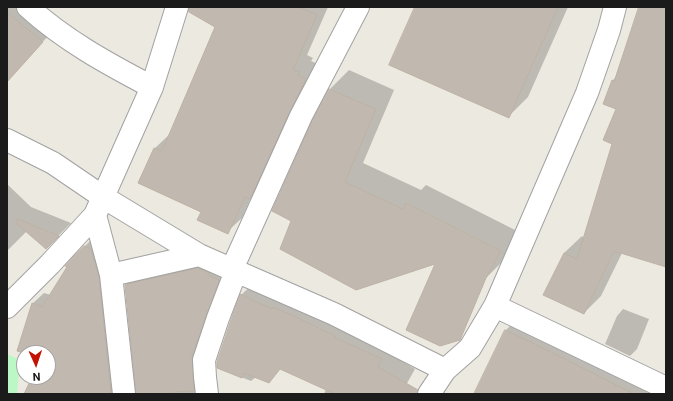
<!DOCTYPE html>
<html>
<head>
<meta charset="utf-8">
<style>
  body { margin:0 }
  #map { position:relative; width:673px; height:401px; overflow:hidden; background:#ece9e0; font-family:Roboto,sans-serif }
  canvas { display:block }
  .frame { position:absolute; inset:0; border:8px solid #1b1b1b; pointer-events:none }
  .north { position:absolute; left:16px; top:345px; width:40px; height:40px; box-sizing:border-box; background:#fff; border:1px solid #a4a4a4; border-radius:50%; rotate:177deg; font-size:11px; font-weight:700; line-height:16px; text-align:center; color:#1b1b1b }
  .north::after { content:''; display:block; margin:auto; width:14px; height:18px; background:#c31202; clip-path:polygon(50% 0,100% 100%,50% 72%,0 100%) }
</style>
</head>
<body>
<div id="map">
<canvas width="673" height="401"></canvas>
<div class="frame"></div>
<div class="north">N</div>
</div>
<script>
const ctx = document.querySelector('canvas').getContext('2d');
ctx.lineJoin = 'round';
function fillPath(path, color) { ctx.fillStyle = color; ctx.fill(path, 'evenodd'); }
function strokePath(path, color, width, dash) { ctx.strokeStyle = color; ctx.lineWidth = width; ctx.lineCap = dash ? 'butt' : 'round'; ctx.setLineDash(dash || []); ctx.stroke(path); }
const park = new Path2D(`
  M7,354L20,360L17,394H7Z`);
const shadow = new Path2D(`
  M7,7H41L60,23L7,81Z
  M208,7H328L307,55L313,58L311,61L320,65L264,184L252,195L242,218L227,232L202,211L139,183L155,148L170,134L217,26Z
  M416,7H568L528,97L508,117Z
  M640,7H666V231L622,253L601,296L584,313L564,253L582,236L584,238L614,144L617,109L604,103L613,80L616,77Z
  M349,70L394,90L363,163L421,190L426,185L519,232L504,260L485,279L437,262L292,221L330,89Z
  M7,184L31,207L71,223L46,248L27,231L7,251Z
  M96,235L130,394H25L34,377H48V353H27L32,304L44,293L51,295L84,247Z
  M210,257L230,269L209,394H137L126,285L137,274Z
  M254,283L390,354L415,369L401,394H324L326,389L281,368L268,382L256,377L251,381L218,368L241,295Z
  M623,309L649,319L637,349L630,356L605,344L617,316Z
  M522,314L666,394H475L506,330Z`);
const building = new Path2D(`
  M189,7H299L317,15L293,70L299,72L298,75L306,79L290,111L250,199L245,197L228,234L197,220L201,212L138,183L154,148L162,151L215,27L189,12Z
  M415,7H558L509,118L389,65Z
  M639,7H666V267L614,251L584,314L543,295L564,253L577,259L612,144L603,140L616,109L603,104L612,80L614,81Z
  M7,12L43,42L7,82Z
  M329,89L376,109L345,182L403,209L406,203L501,251L486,278L460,340L440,346L406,330L435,264L356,290L280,249L291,221L272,211L312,121Z
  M18,219L59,236L46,249L16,223Z
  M84,246L91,249L99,277L111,394H24L32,377H48V353H24L17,351L32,303L42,307L67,267L65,266Z
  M198,268L209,273L208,275L219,280L192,356L194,391L173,392V394H136L125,285Z
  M240,294L272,309L273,307L292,315L335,336L334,337L382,359L378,367L418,390L417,394H335L280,369L269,383L244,373L242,378L217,368V362Z
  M505,330L541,347L634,394H474Z`);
const minor = new Path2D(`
  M28,7C64,40 108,64 152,87
  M7,140L53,163L103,197L199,255L334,314L445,370
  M232,269L301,116L358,7
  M111,275L199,255
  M495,306L666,388
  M7,307L50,264L95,215
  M124,394L111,275L95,215L152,87L177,7
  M207,394L205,377L204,360L218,318L236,271
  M429,394L445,370L470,348L495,306L587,93L609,30L615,7`);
fillPath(park, '#bbf8c5');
fillPath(shadow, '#0003');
fillPath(building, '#c1b8b0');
strokePath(building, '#bdb1a3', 1);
strokePath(minor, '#a2a2a2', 24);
strokePath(minor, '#fff', 22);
</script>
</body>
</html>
